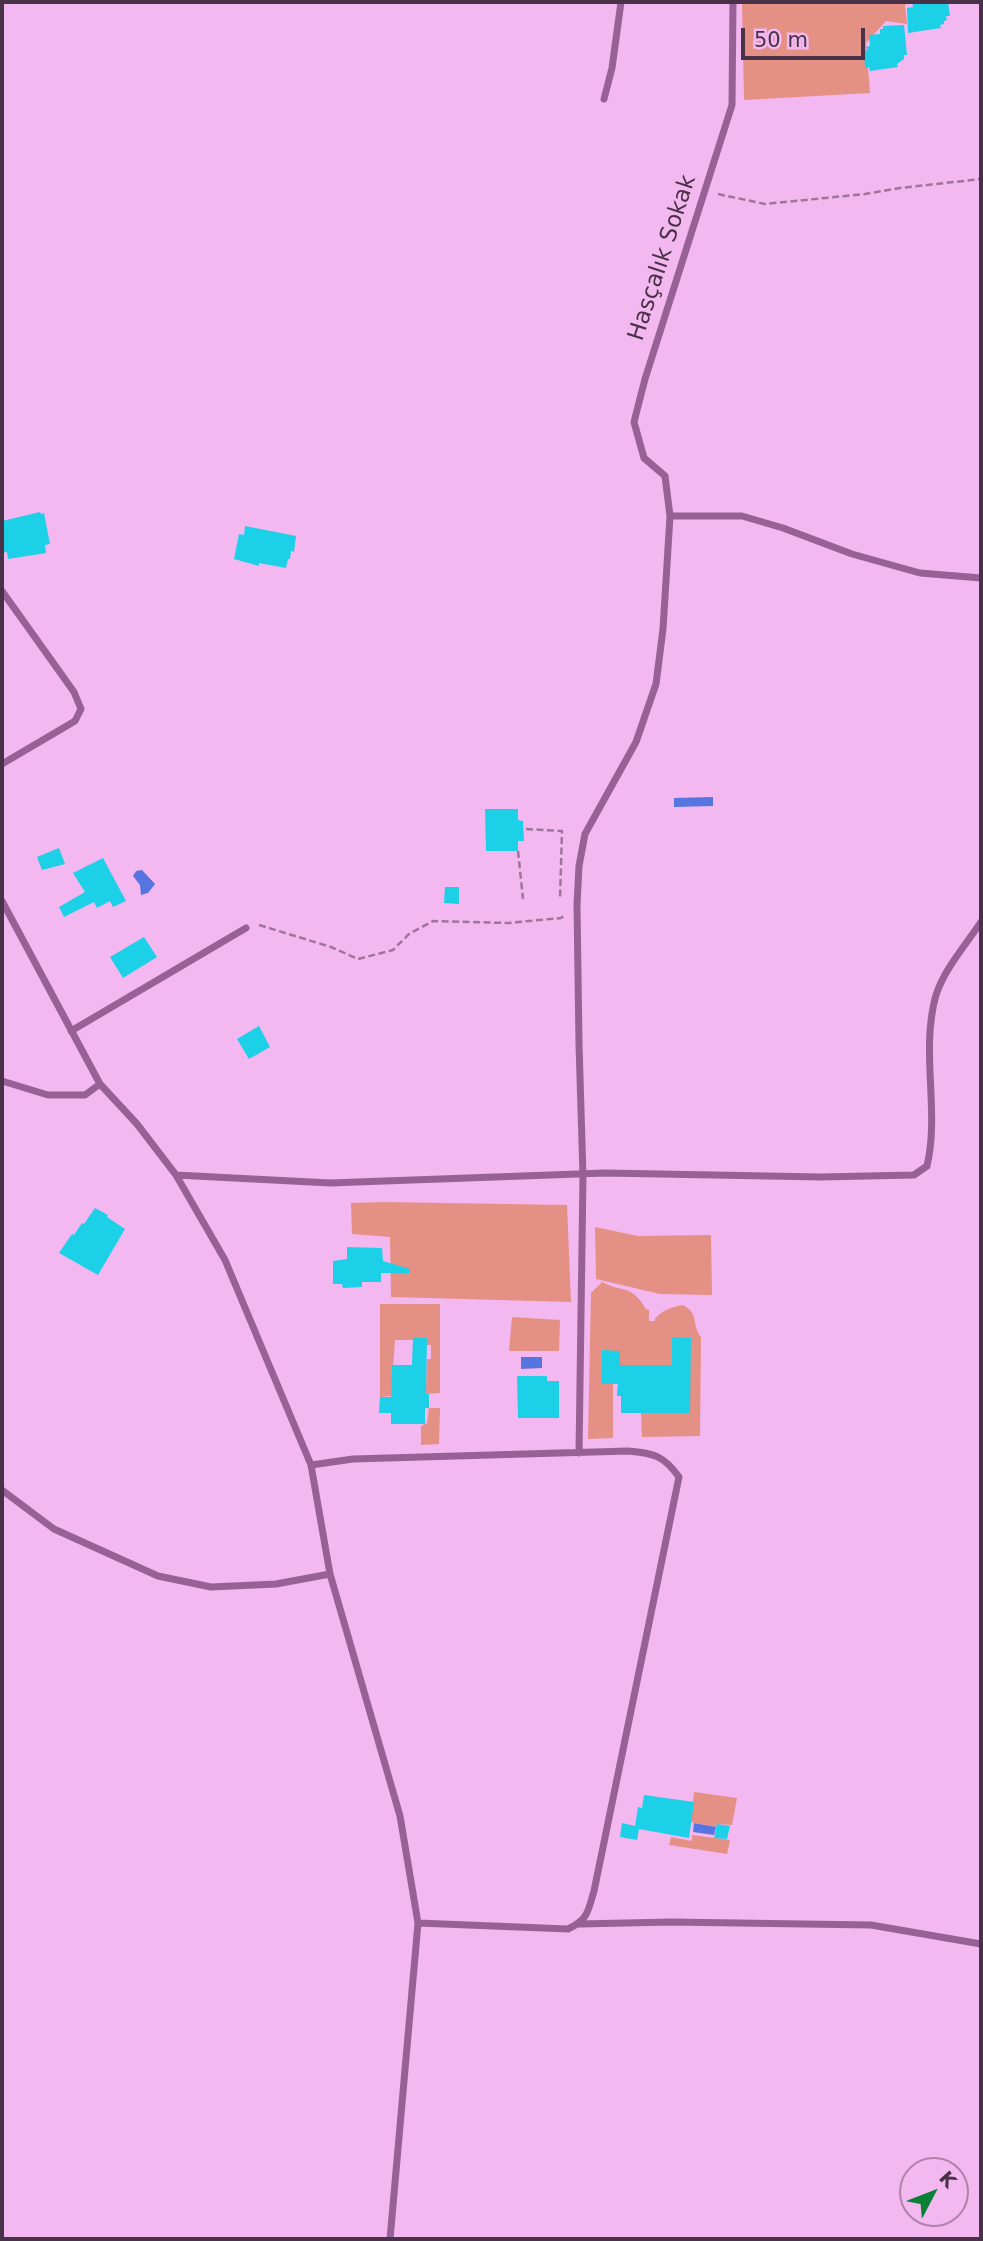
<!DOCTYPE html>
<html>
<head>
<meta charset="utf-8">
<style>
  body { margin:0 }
  #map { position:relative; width:983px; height:2241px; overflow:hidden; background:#f3b8ef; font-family:"DejaVu Sans",sans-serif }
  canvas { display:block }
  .frame { position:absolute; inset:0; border:4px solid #493147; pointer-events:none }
  .north { position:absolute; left:899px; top:2157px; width:70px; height:70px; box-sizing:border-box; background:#f3b8ef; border:2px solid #af82ac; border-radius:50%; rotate:48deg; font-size:19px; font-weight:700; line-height:28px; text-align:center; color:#493147 }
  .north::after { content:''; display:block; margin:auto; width:24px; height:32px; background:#0a7f36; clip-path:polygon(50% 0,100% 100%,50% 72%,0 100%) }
  .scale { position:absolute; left:741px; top:28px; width:124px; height:32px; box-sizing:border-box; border:4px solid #493147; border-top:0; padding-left:9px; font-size:21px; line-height:24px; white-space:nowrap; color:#493147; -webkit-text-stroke:5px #f3b8ef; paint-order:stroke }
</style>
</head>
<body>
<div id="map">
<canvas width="983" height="2241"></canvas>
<div class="frame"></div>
<div class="north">K</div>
<div class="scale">50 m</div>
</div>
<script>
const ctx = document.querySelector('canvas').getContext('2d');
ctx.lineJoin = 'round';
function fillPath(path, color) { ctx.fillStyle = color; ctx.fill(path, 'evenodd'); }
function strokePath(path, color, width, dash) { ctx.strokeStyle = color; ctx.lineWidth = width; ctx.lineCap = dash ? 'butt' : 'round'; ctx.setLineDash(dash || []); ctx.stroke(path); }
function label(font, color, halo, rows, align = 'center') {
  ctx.font = font + ' "DejaVu Sans",sans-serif'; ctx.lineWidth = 5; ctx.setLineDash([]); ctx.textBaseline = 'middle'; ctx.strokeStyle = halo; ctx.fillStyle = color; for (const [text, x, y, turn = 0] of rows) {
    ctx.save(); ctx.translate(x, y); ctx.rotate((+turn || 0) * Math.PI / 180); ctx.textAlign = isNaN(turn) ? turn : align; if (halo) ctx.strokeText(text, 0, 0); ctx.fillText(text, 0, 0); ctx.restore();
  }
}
const green = new Path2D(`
  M742,2H910L905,5L907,24L886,21L866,43L870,93L744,100Z
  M383,1202L567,1205L571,1302L391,1297L390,1237L352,1234L351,1203Z
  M595,1227L638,1236L711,1235L712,1295L660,1294L596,1279Z
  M602,1282C625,1294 630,1283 646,1309L649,1310V1321H654C659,1311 672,1307 683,1305C700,1314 691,1325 701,1337L700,1436L642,1437L641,1413H622V1396H617L618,1384H613V1438L588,1439L591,1293Z
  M380,1304H440V1393L426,1394L427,1359H431V1345H427V1338H414V1340H395L391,1396L380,1397Z
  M512,1317L560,1320L559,1351H509Z
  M429,1408H440L439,1444L421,1445V1426L427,1423Z
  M694,1792L737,1798L732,1825L717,1824L716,1827L691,1822Z
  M692,1835L730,1840L727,1854L669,1845L671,1837L692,1841Z`);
const water = new Path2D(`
  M713,797V806L674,807V798Z
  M142,870L155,884L148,893L141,895L140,885L133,876L136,871Z
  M521,1357H542V1368L521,1369Z
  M694,1823L716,1827L714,1835L693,1832Z`);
const building = new Path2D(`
  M912,2H948L950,16H946L947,20L944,21V24L940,25L941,28L908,33L907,8L913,7Z
  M904,25L907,55H904V59L897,64L898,67L870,71L869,67L865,68L864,51L868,50L866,47L870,46L869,35L880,34V29H883V26Z
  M40,512L41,514L44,513L50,544L45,545L46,553L8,559L7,552L2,553V521Z
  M245,526L296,536L294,552L291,551L290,559H288L286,568L259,563V566L234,559L239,534L244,535Z
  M485,809H518V820L523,821L524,841H518V851H486Z
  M59,848L65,864L42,870L37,857Z
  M103,858L126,901L113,907L110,901L97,908L94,902L64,917L59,907L85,892L73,873Z
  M445,887H459V904L444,903Z
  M144,937L157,957L123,978L110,957Z
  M259,1026L270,1047L249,1059L237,1039Z
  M95,1208L108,1215L107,1217L125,1229L98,1275L59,1253L72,1234L74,1235L82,1223L84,1224Z
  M347,1247L382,1248L383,1261L410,1269L409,1273H381V1282H362V1287L343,1288L342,1284H333V1261L347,1259Z
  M672,1337L691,1338L690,1413H621V1396H617L618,1384H601L602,1350L620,1351V1365H672Z
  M413,1338H427L426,1394H429V1408H425V1424H391V1413H379L380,1397H391L392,1365H412Z
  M517,1376H547V1381H559V1418H518Z
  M644,1795L694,1802L689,1838L639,1829L637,1840L620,1837L622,1823L635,1826L638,1807L642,1808Z
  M717,1824L730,1826L727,1839L714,1838Z`);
const path = new Path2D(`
  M718,194L765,204L865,194L900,188L981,179
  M526,829L562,831L560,899
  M518,851L523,899
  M259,925L331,947L358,959L393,950L409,934L433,921L508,923L561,918L566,914`);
const minor = new Path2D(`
  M604,99L612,68L621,2
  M670,516H742L783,528L852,554L920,573L981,578
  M2,591L74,692L81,709L75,721L2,764
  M2,901L100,1084L137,1124L176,1175L330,1183L605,1173L821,1177L914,1175L927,1166C940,1111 920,1051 936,995C945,968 965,946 981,922
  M71,1031L246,928
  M2,1081L48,1095H85L100,1084
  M176,1175L225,1260L311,1465L353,1459L628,1451C654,1453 664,1456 679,1477L594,1891C588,1911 588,1920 568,1929L418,1923
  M579,1453L583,1176L579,1044L577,905L579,866L585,834L636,742L656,684L663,629L670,516L665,476L644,458L634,422L645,379L732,105L733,2
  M2,1490L54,1529L158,1576L211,1587L276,1584L330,1574L311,1465
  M330,1574L400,1816L418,1923L390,2239
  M579,1924L671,1922L871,1925L981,1944`);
const streetNames = [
  ["Hasçalık Sokak",663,258,-72]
];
fillPath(green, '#e59084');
fillPath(water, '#5775e0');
fillPath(building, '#1bd0e7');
strokePath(path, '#9f759c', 2.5, [7, 3.5]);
strokePath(minor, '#986195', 7);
label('23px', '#493147', '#f3b8ef', streetNames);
</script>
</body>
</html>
